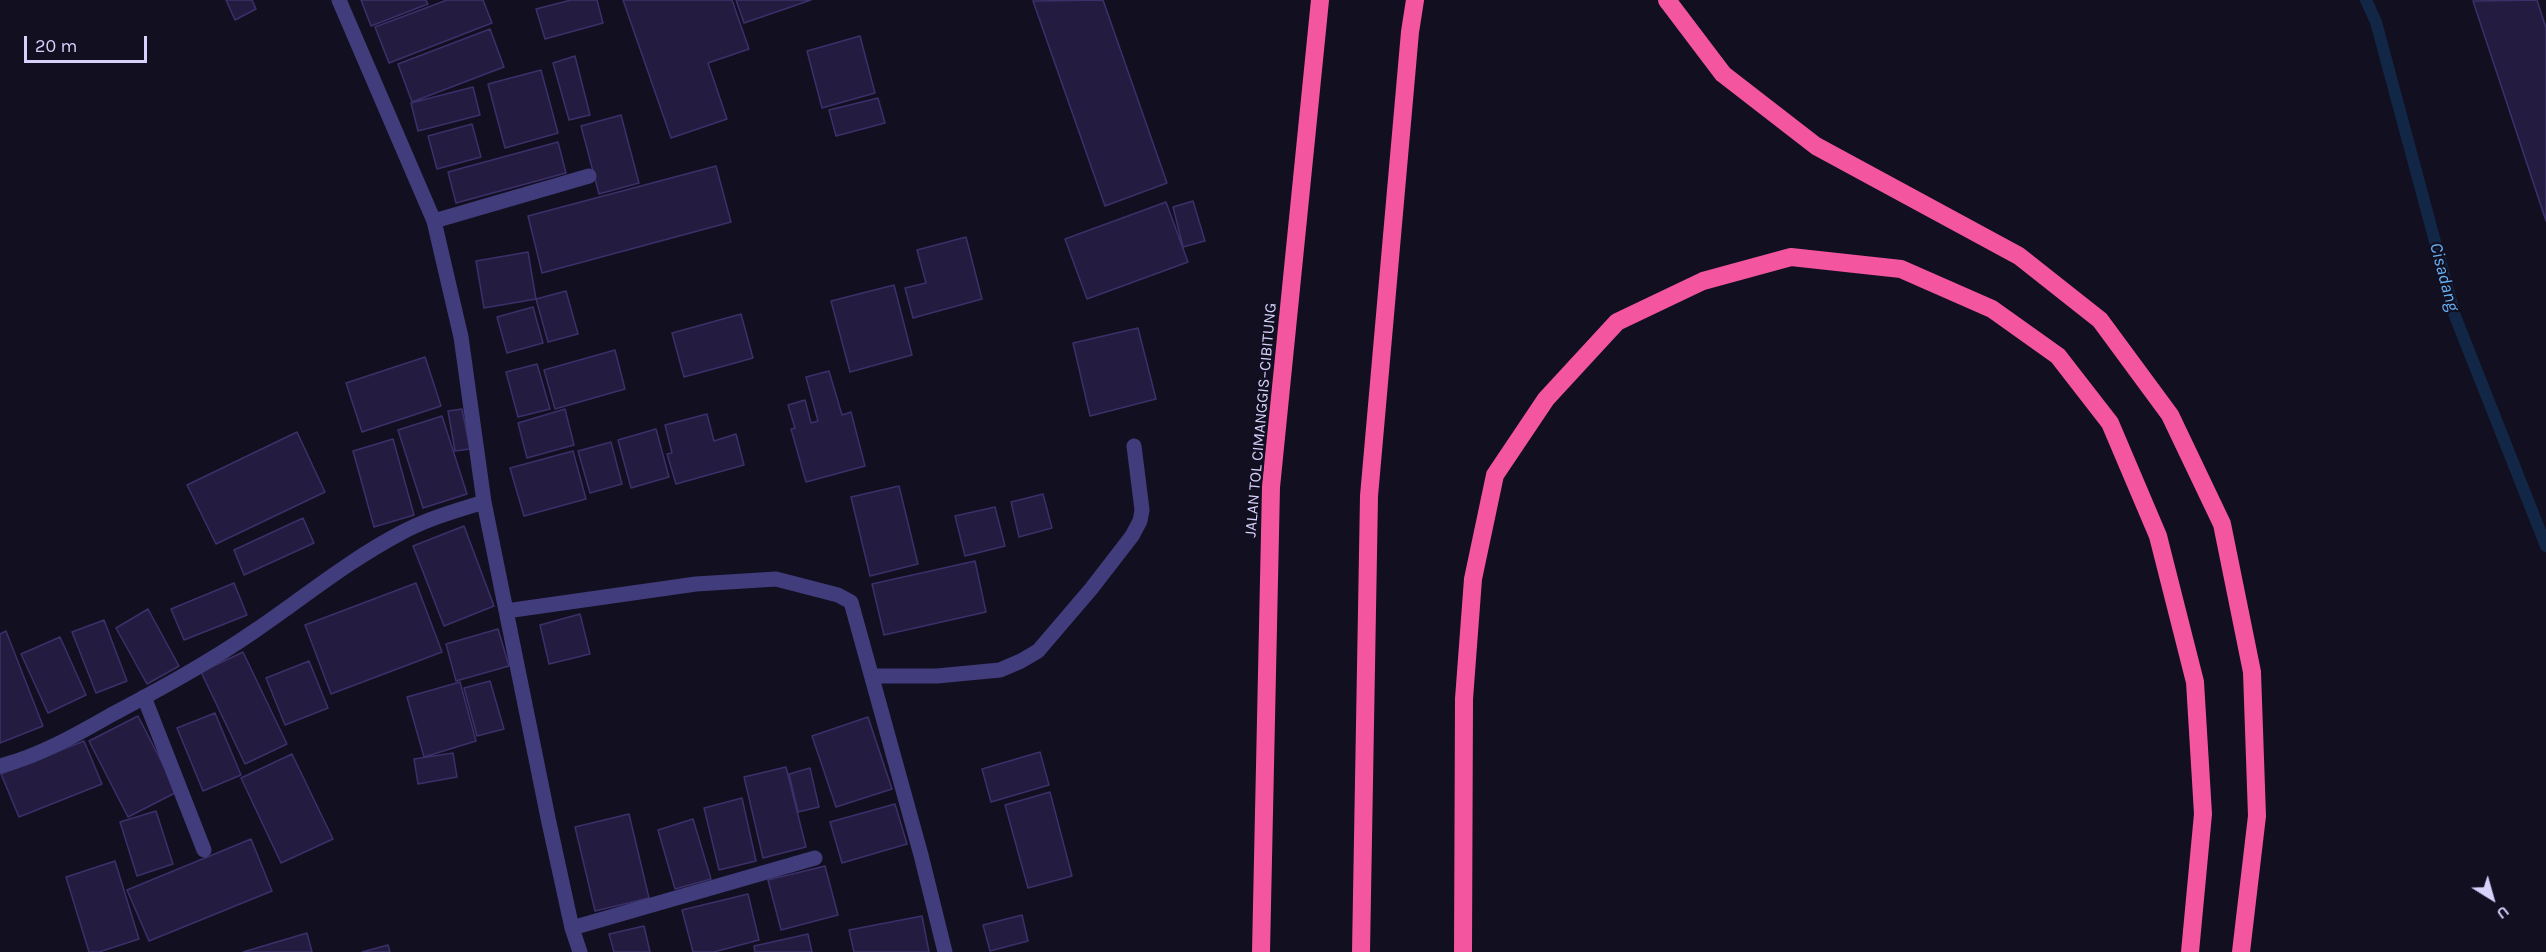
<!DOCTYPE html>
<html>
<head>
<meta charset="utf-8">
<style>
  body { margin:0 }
  #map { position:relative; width:2546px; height:952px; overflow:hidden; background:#120f21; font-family:Karla,sans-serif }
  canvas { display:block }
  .north { position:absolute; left:2462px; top:868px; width:60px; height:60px; -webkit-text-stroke:4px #120f21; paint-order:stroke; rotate:143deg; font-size:16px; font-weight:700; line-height:24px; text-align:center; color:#d7d2fc }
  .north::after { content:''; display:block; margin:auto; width:21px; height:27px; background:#d7d2fc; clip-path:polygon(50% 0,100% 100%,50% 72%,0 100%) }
  .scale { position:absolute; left:24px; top:36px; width:123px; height:27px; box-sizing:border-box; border:3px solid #d7d2fc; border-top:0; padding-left:8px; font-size:18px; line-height:21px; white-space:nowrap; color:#d7d2fc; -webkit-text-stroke:4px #120f21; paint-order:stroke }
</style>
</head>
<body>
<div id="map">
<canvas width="2546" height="952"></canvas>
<div class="north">U</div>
<div class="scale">20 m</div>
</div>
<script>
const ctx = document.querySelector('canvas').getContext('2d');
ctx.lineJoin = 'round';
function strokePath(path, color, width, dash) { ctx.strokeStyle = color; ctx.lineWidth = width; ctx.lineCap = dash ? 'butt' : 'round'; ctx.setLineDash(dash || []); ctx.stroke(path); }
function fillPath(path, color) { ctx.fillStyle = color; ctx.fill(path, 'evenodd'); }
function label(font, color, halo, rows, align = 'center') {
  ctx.font = font + ' Karla,sans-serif'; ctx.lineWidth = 4.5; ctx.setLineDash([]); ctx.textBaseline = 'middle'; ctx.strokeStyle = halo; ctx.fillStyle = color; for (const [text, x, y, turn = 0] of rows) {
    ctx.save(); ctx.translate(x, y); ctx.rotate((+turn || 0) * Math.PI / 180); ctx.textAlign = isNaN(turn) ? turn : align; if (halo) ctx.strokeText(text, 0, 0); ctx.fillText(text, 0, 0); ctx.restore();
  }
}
const stream = new Path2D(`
  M2366,0L2376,22L2455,316L2546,546`);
const building = new Path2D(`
  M226,0H252L256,9L235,20Z
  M361,0H426L428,4L371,26Z
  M447,0H483L492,23L389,63L375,27Z
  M571,0H597L603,23L545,39L536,9Z
  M623,0H732L749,49L708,63L727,119L671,138Z
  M736,0H811L744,23Z
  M1103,0L1167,183L1105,206L1033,1Z
  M2537,0L2546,28V221L2473,1Z
  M490,29L504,67L412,102L398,64Z
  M860,36L875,93L822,108L807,51Z
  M575,56L590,115L569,120L553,63Z
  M541,70L558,133L505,148L488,84Z
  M473,87L480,115L418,131L411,103Z
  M878,98L885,123L836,136L829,110Z
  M621,115L639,183L599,194L581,126Z
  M472,124L481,157L437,169L428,136Z
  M558,142L566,173L456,203L448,172Z
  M716,166L731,222L542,273L528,216Z
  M1193,201L1205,241L1183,247L1173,207Z
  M1166,202L1188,262L1087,299L1065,239Z
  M966,237L982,299L913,318L905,288L926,283L917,250Z
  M528,252L536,299L484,308L476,261Z
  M894,285L912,355L850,372L831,301Z
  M566,291L578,334L548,342L536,299Z
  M533,307L543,343L507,353L497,317Z
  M741,314L753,358L684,377L672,333Z
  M1138,328L1156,399L1090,416L1073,343Z
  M615,350L625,389L555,409L544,370Z
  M425,357L441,406L362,432L346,383Z
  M537,364L550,409L518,417L506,372Z
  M829,371L842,415L851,412L865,466L806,482L791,429L795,428L788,405L805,400L811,423L818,421L806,377Z
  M462,409L470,449L455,451L448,411Z
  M565,409L574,445L527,458L518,423Z
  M707,414L714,441L736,434L744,465L676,484L667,454L672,453L665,425Z
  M442,416L467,494L423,508L398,430Z
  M656,429L669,477L631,488L618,440Z
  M297,432L325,492L216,544L187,485Z
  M393,439L414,515L374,527L353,451Z
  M611,442L622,484L590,493L578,451Z
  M573,451L586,499L524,516L510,468Z
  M899,486L918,564L870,576L851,497Z
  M1043,494L1052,528L1019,537L1011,502Z
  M995,507L1005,546L965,556L955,516Z
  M303,518L314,543L244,575L234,550Z
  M464,526L494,606L444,626L413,546Z
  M975,561L986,612L884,635L872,584Z
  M234,583L247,615L184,640L171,609Z
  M416,583L442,652L331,694L305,625Z
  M148,609L179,666L147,684L116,628Z
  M580,614L590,654L549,664L540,625Z
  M104,620L127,681L96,693L72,632Z
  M498,629L509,666L456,681L446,644Z
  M6,631L43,726L0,743V634Z
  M60,637L86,695L48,713L21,654Z
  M243,652L287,744L245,764L201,672Z
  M309,661L328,708L285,725L266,678Z
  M490,681L504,729L477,736L464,688Z
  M460,682L476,741L424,757L407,697Z
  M215,713L241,775L203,791L177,728Z
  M138,716L177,792L128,817L89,741Z
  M868,717L892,789L836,807L812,736Z
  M84,741L102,784L19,817L1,774Z
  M1040,752L1049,785L991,802L982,769Z
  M453,753L457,777L418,784L414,759Z
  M292,754L333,839L281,863L241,778Z
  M786,767L806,847L763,858L744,777Z
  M810,768L819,807L798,812L789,774Z
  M1050,792L1072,876L1028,888L1005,805Z
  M742,798L756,861L719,870L704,808Z
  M895,804L907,844L842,863L830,822Z
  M156,811L173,864L137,876L120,822Z
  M629,814L649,898L595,911L575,827Z
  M693,819L711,879L675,889L658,830Z
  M251,839L272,891L149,941L127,890Z
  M115,861L139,939L99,952H89L66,877Z
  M825,866L838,915L781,930L768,880Z
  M748,894L759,940L714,952H693L682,910Z
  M1022,915L1028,941L990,951L983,925Z
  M922,916L929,952H854L849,930Z
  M644,926L650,952H614L609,934Z
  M307,933L312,952H243Z
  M808,934L812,952H755L754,946Z
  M388,945L390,952H362Z`);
const service = new Path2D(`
  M434,221L589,176`);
const minor = new Path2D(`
  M339,0L434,221L461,337L484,502L548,818L572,928L580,952
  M506,611L696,584L776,579L838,595L851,602L921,855L945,952
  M872,676H937L1000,670L1021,661L1038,651L1091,589L1132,536L1140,521L1142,510L1134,446
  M144,697L204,850
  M0,766C39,756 76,735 111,715C160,689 210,662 256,630C303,598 348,561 399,534C426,519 455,511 484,502
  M572,928L815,858`);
const motorway = new Path2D(`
  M1667,0L1723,74L1816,146L2019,256L2100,320L2170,415L2222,524L2252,672L2257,816L2241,952
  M1261,952L1271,487L1320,0
  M1361,952L1369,496L1410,32L1415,0
  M1463,952L1464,699L1473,579L1495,475L1546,399L1617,322L1703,281L1791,257L1901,269L1992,309L2058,356L2110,423L2158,536L2195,682L2203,814L2190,952`);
const streetNames = [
  ["JALAN TOL CIMANGGIS–CIBITUNG",1261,420,-85]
];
const waterNames = [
  ["Cisadang",2444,277,75]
];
strokePath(stream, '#122646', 12);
fillPath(building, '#241c40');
strokePath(building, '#3c306a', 1.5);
strokePath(service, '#413d7c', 15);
strokePath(minor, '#413d7c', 15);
strokePath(motorway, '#f3559e', 18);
label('16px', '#d7d2fc', '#120f21', streetNames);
label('italic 18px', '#67b1f4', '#120f21', waterNames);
</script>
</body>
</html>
